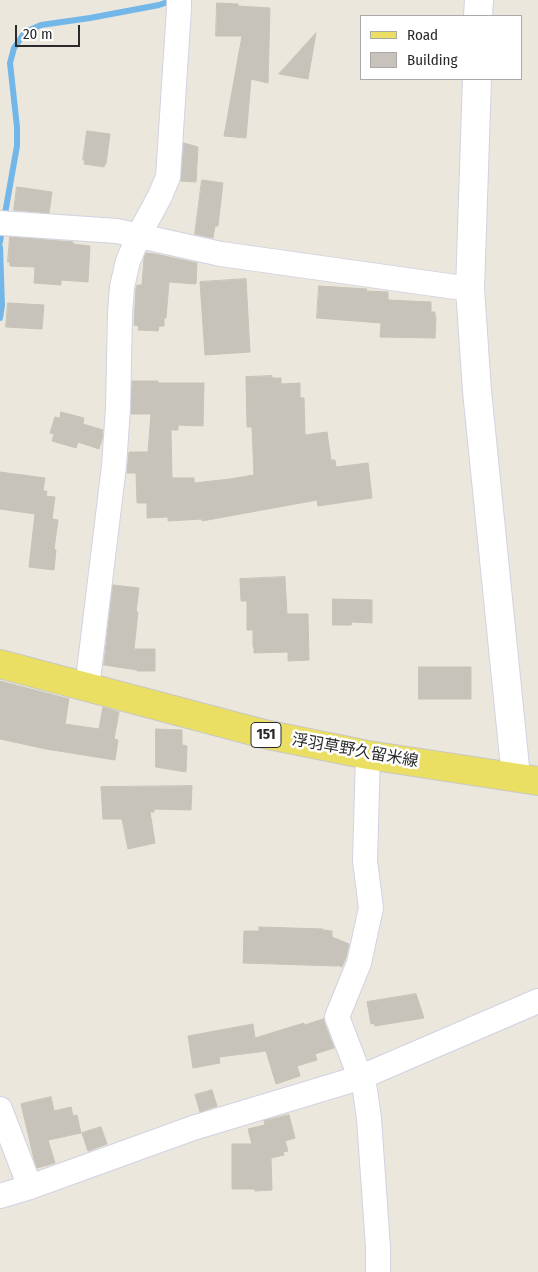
<!DOCTYPE html>
<html>
<head>
<meta charset="utf-8">
<style>
  body { margin:0 }
  #map { position:relative; width:538px; height:1272px; overflow:hidden; background:#ebe7dc; font-family:"Fira Sans Condensed",sans-serif }
  canvas { display:block }
  .legend { position:absolute; left:360px; top:15px; width:162px; height:65px; box-sizing:border-box; background:#fff; border:1px solid #aaa; margin:0; padding:6px 9px; list-style:none; font-size:15px; color:#2a2a2a }
  .legend li { display:flex; align-items:center; gap:10px; height:25px }
  .legend b { width:25px; border:1px solid #aaa }
  .scale { position:absolute; left:15px; top:25px; width:65px; height:22px; box-sizing:border-box; border:2px solid #2a2a2a; border-top:0; padding-left:6px; font-size:15px; line-height:18px; white-space:nowrap; color:#2a2a2a; -webkit-text-stroke:4px #fff; paint-order:stroke }
</style>
</head>
<body>
<div id="map">
<canvas width="538" height="1272"></canvas>
<ul class="legend">
<li><b style="height:6px;background:#eadf62"></b>Road</li>
<li><b style="height:14px;background:#c7c3bb"></b>Building</li>
</ul>
<div class="scale">20 m</div>
</div>
<script>
const ctx = document.querySelector('canvas').getContext('2d');
ctx.lineJoin = 'round';
function strokePath(path, color, width, dash) { ctx.strokeStyle = color; ctx.lineWidth = width; ctx.lineCap = dash ? 'butt' : 'round'; ctx.setLineDash(dash || []); ctx.stroke(path); }
function fillPath(path, color) { ctx.fillStyle = color; ctx.fill(path, 'evenodd'); }
function label(font, color, halo, rows, align = 'center') {
  ctx.font = font + ' "Fira Sans Condensed","Noto Sans JP",sans-serif'; ctx.lineWidth = 5; ctx.setLineDash([]); ctx.textBaseline = 'middle'; ctx.strokeStyle = halo; ctx.fillStyle = color; for (const [text, x, y, turn = 0] of rows) {
    ctx.save(); ctx.translate(x, y); ctx.rotate((+turn || 0) * Math.PI / 180); ctx.textAlign = isNaN(turn) ? turn : align; if (halo) ctx.strokeText(text, 0, 0); ctx.fillText(text, 0, 0); ctx.restore();
  }
}
const stream = new Path2D(`
  M4,219L17,146V127L10,63L14,48L25,32L41,25L90,18L159,5L174,0
  M0,242L2,229
  M0,247L2,305L0,318`);
const building = new Path2D(`
  M217,3L238,4V6L270,8L268,83L251,79L246,138L224,136L242,36H216Z
  M316,33L308,79L279,74Z
  M87,131L110,134L106,164H105L104,167L84,164L85,160H83Z
  M184,143L198,147L196,182L181,181Z
  M202,180L223,183L218,226H215L213,238L195,234Z
  M17,187L52,192L49,213L14,210Z
  M10,237L73,242V244L90,246L88,282L61,280V285L34,283L35,267L10,266V262H8Z
  M146,253L155,254L197,263L196,284L169,282L166,318H164V326H159L158,331L138,330L139,326L134,325L136,289L137,285H142L144,259Z
  M246,279L250,352L205,355L200,282Z
  M319,286L367,289L366,291L388,292V300L431,302V312H435V317H436L435,338L380,337L381,323L317,318Z
  M8,303L44,305L42,329L6,327Z
  M272,376V378H281V384L300,383V398H304L305,435L327,432L331,460H335L336,467L368,463L372,498L318,506L317,500L202,521V519L168,521V517L147,518V503H137L136,473H127L129,452H148L151,414H131L132,381H158V383H204L203,426L178,425V430H171L172,478H194V483L230,479L254,475L252,427H247L246,377Z
  M61,412L84,418L83,424L103,430L102,439L99,449L78,442L76,448L52,441L54,434L50,433L55,417L60,418Z
  M0,472L45,478L43,491H47L46,496L55,497L52,519L58,520L54,549L56,550L54,570L29,567L35,514L0,509Z
  M285,577L287,614H308L309,660L288,661V652L254,653V647H253V630H247V601H241L240,579Z
  M113,585L139,588L136,612H138L134,649H155V671H137V670L104,665Z
  M333,599L372,600V623L352,622L351,625H333Z
  M419,667H471V699H419Z
  M0,681L69,699L65,724L99,729L103,707L119,712L114,739L118,740L115,760L46,749L0,739Z
  M156,729L182,730V745L187,746L186,772L156,767Z
  M192,786L191,810L154,809V812H150L155,843L128,849L122,819H103L101,787Z
  M259,927L323,929V930L332,931V937L349,944L346,957L342,967L337,965V966L243,963L244,931H259Z
  M416,994L424,1018L375,1026L374,1023L371,1024L367,1002Z
  M324,1019V1022L334,1048L315,1054L317,1060L297,1066L300,1076L276,1084L266,1051L219,1057L220,1063L193,1068L188,1036L253,1024L255,1038L304,1023V1025Z
  M212,1090L217,1106L200,1112L195,1095Z
  M51,1097L54,1111L71,1107L73,1116L77,1115L81,1133L48,1140L55,1163L37,1168L34,1159L21,1104Z
  M289,1115L295,1138L285,1141L288,1151L283,1152L284,1155L271,1158L272,1190L255,1191V1189H232V1144H252L248,1129L265,1125L264,1121Z
  M101,1127L107,1144L88,1151L82,1133Z`);
const street = new Path2D(`
  M0,223L117,231L221,254L470,289
  M87,688L114,466L118,408L120,313L122,287L128,261L139,235L160,196L168,177L179,9V0
  M368,755L365,861L371,908L359,963L337,1017L365,1090L369,1119L378,1247V1272
  M0,1109L30,1187
  M0,1196L30,1187L193,1128L359,1078L538,1001`);
const secondary = new Path2D(`
  M478,16L479,0
  M477,79L470,289L477,391L516,777`);
const primary = new Path2D(`
  M0,664L264,734L368,755L538,781`);
const shields = [
  [266,735,30]
];
const shieldNames = [
  ["151",266,735]
];
const streetNames = [
  ["浮羽草野久留米線",355,751,10]
];
strokePath(stream, '#73b7e9', 6);
fillPath(building, '#c7c3bb');
strokePath(building, '#c6c3b6', 1);
strokePath(street, '#d1d2e2', 26);
strokePath(secondary, '#d1d2e2', 30);
strokePath(primary, '#c8c8c8', 30);
strokePath(street, '#fff', 24);
strokePath(secondary, '#fff', 28);
strokePath(primary, '#eadf62', 28);
for (const [x, y, w] of shields) { const box = new Path2D(); box.roundRect(x - w / 2, y - 12.5, w, 25, 4); ctx.fillStyle = '#fff'; ctx.fill(box); strokePath(box, '#2a2a2a', 1); }
label('bold 15px', '#2a2a2a', null, shieldNames);
label('16px', '#2a2a2a', '#fff', streetNames);
</script>
</body>
</html>
